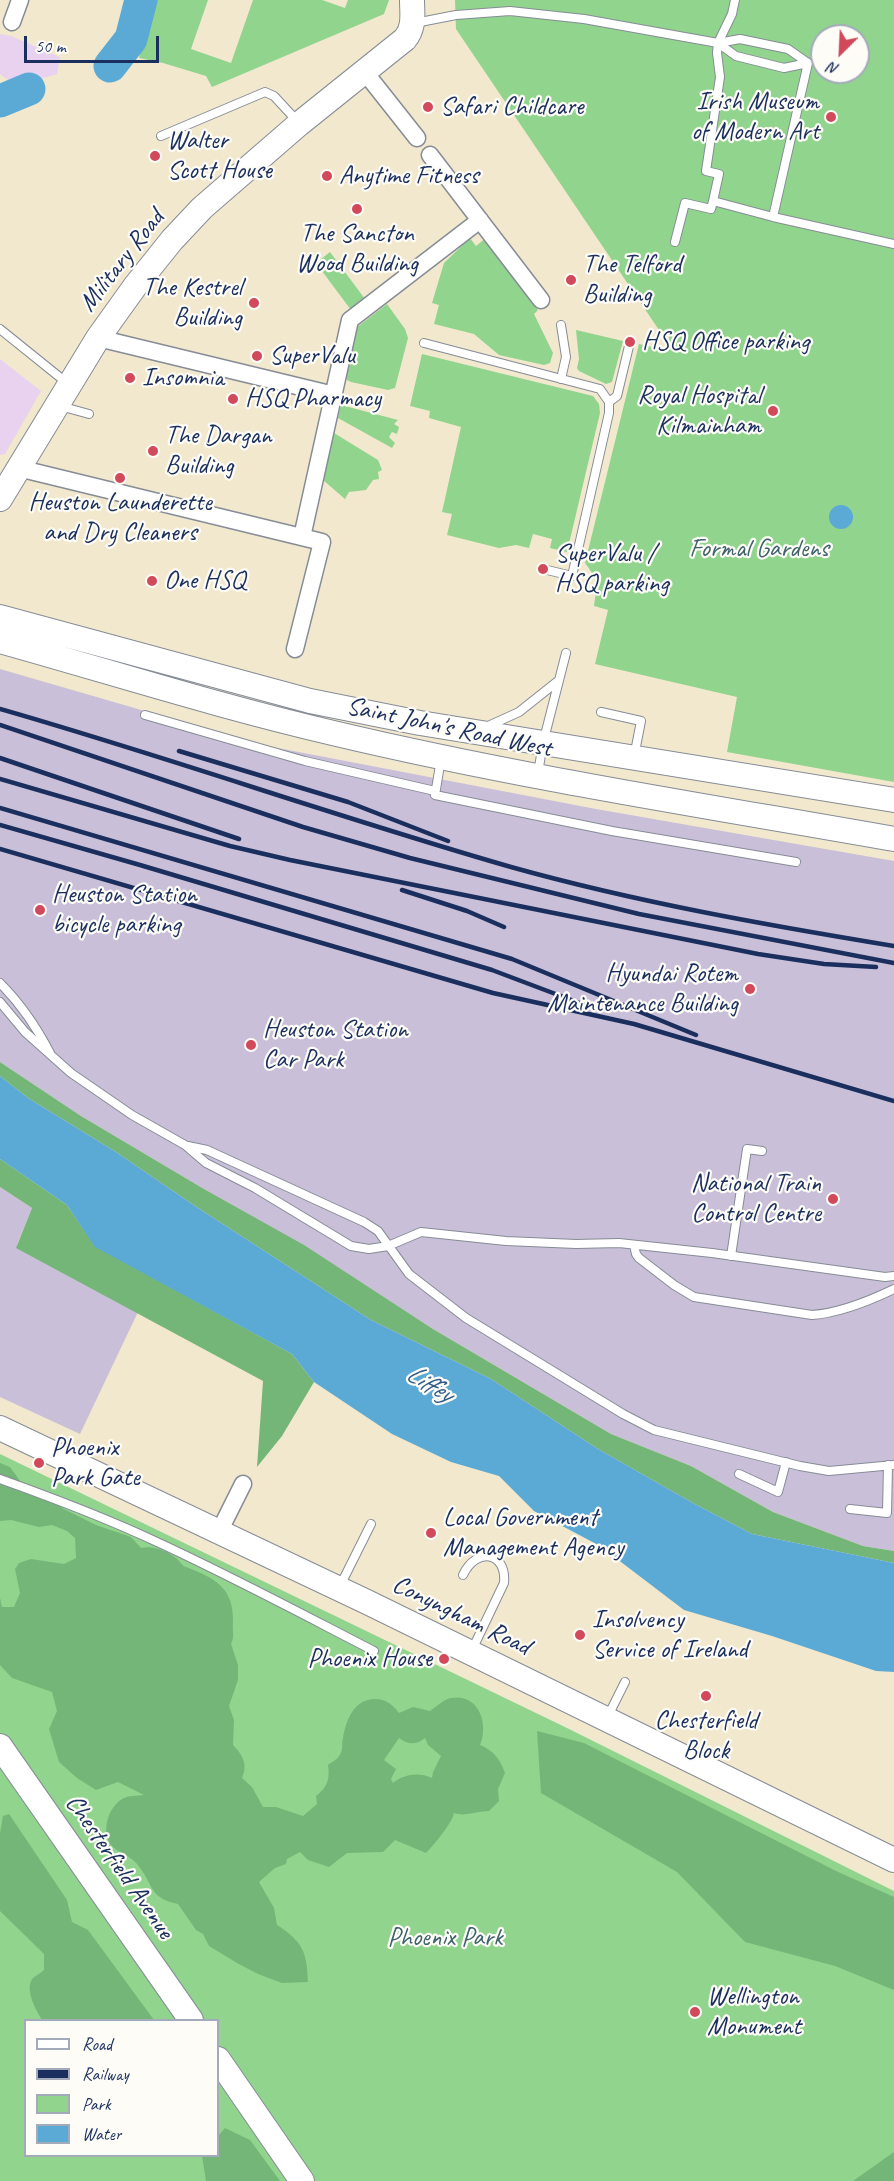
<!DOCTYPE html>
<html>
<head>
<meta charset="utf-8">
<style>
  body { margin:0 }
  #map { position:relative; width:894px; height:2181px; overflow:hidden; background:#f2e8ce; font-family:Caveat,sans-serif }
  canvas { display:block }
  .legend { position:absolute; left:24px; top:2019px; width:195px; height:138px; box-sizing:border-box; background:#fdfcf7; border:2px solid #a3aaba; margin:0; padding:8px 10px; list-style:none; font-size:18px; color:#1b2f5e }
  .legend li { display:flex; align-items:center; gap:12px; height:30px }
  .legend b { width:30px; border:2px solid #a3aaba }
  .north { position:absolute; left:810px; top:24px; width:60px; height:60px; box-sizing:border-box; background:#fdfcf7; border:2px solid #a3aaba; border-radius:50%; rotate:204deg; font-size:16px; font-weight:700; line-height:24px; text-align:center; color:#1b2f5e }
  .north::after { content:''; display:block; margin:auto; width:21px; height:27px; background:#d1495b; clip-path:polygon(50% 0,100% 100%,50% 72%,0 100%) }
  .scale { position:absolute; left:24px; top:36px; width:135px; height:27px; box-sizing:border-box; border:3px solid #1b2f5e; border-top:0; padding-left:8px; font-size:18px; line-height:21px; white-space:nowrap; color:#1b2f5e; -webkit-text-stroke:4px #fdfcf7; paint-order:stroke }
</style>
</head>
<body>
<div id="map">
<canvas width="894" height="2181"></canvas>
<ul class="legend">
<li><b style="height:8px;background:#fff"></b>Road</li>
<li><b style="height:8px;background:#1b2f5e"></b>Railway</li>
<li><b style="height:16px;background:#91d48d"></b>Park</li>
<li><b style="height:16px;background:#5baad5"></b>Water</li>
</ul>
<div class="north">N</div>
<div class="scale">50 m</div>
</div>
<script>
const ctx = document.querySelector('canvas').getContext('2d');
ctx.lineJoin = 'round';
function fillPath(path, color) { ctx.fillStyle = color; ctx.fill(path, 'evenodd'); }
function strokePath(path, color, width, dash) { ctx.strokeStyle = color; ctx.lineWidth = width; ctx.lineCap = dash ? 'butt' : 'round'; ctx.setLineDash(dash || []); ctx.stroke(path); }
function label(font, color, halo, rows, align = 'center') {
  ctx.font = font + ' Caveat,sans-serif'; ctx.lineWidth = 4.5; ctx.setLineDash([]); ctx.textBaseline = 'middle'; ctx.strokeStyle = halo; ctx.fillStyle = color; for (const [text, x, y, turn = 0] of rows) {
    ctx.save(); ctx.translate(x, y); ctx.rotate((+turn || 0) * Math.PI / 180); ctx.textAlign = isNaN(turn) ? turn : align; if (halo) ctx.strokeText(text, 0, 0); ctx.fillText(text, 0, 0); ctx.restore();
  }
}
const built = new Path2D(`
  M0,34L11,36L60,57L57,74L16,86L0,74Z
  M0,359L41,391L5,454L0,455Z`);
const industrial = new Path2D(`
  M0,669L262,745L596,809L894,861V1551L863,1546L773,1512L691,1466L611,1434L433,1329L303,1245L204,1189L81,1116L0,1062Z
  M0,1187L32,1208L17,1245L138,1312L80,1434L0,1397Z`);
const green = new Path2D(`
  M150,0H208L191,49L231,63L253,0H322L345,8L348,0H389L384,14L212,87L206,76L163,63L139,58Z
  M455,0H894V782L727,752L737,697L595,664L608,610L594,606C597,587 598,579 585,563L639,344L666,350L670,333L659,330L456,29ZM822,36H858V72H822Z
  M487,237L538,310L534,314L553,353L550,363L544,365L499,355L474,334L434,324L439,305L432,303L444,263L470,238L476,246Z
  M330,252L365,299L351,310L316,263Z
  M387,304L405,329L408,338L395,388L388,390L351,382L347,380L346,375L356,328Z
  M576,330L623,341L612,382L606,384L579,371L577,368L579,359Z
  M422,354L593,396L599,404L600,413L567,552L550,548L552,539L533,534L529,548L516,545L499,548L447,535L452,514L442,512L461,427L429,418L430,411L410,406Z
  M341,405L398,420L394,424L399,427L397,434L392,432L389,437L395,443L392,448L338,418Z
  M334,433L378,460L382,470L378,472L379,479L373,480L366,490L349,492L345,499L323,480Z
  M0,1454L567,1728L894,1891V2181H0ZM26,2020H218V2156H26Z`);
const forest = new Path2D(`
  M0,1062L81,1116L204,1189L304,1245L433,1329L611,1434L691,1466L773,1512L863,1546L894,1551V1563L752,1534L693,1503L598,1449L491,1379L371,1320L195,1206L116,1152L28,1098L0,1076Z
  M0,1159L67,1205L95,1246L292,1354L314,1382L282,1436L257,1467L263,1381L16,1248L32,1208L0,1187Z
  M0,1463L10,1467L20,1481L38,1488L62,1508L96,1525L131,1537L141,1548C153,1545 167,1551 176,1558C180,1561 182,1566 186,1567C215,1578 234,1588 233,1622C232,1630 235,1637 231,1644L238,1665V1680L229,1706L234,1720L233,1745C243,1755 248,1765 242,1778L252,1787L263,1807H276L303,1816L317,1804L316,1796C328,1787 330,1778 328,1765C331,1762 337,1760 339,1756C344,1750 341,1745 343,1738C346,1720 354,1699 375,1699C386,1699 393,1705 399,1713L413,1707L430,1711C436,1707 444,1699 451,1698C479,1693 489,1724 480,1745C494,1751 500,1759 505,1773L498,1789L499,1801L489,1811C477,1811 465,1817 454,1813C453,1822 433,1846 426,1853L395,1840L383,1852L347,1853L329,1867L308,1860L300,1852L287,1859L286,1864L275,1868L259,1882L274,1908L277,1925C303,1942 307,1952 308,1982L282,1983L258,1974L237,1963L209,1946L203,1934L196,1930L178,1904C148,1898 154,1884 137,1864C131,1856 118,1853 111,1845C101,1831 108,1808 122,1799C129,1795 137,1796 144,1795L118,1782L96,1790L77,1778L59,1762L49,1729L57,1711L52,1692L12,1678L0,1665V1598L2,1607H14L20,1593L15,1569L19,1563L31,1559L64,1564L76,1558L75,1538L67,1531L52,1525L39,1527L11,1520L0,1521ZM399,1738C408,1745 417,1745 425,1738L428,1745L441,1756L433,1772L432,1778C419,1772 404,1774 393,1783L391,1779L396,1769L384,1760Z
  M537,1731L584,1743L836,1871L894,1897V1990L835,1966L745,1942L677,1872L541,1793Z
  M9,1814L67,1900L72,1922L88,1930L154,2020H42C36,2010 25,1991 32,1979C35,1976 41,1973 44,1970V1954L0,1911V1833L3,1816Z
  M225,2128L250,2140L280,2181H206L202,2156H218V2136Z
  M894,2152V2181H853Z`);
const water = new Path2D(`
  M829 517a12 12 0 1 1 24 0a12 12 0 1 1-24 0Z
  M0,1076L28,1098L116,1152L195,1206L371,1320L491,1379L598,1449L693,1503L752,1534L894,1563V1672L876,1671L772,1636L684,1610L600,1546L534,1511L499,1476L451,1462L392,1434L314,1382L292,1354L95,1247L67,1205L0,1159Z`);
const river = new Path2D(`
  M110,66L131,39L141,0
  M0,101L29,89`);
const lane = new Path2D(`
  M735,0L732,14L718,43L717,53L720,77L706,171L719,174L713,201L773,217
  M415,23L456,15L510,11L584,19L718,43L740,39L788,49L808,63
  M718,43L736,56L784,68L808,63
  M808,63L773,217L894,244
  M161,136L265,92L274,96L298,122
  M675,242L685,203L711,209L713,201
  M0,329L67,383
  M424,343L600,389L609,402V413L572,576L543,569
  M561,379L566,357L561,325
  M609,402L617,396L630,342
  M60,406L89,414
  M601,712L641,721L634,757
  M145,715L305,761L435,791
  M486,727L519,712L558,681
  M441,759L435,795L612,831L796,862
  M538,773L543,743L566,653
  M0,983C21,1004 36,1026 50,1053
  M0,1002L25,1032L71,1073L132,1115L185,1145L206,1163L255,1188L351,1246L369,1249L388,1246L421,1232L506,1241L576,1244L619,1243L712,1253L885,1277L894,1276
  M188,1146L207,1150L364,1222L378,1231L409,1274L466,1318L623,1414L654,1430L800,1466L829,1471L894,1465
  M634,1245L636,1254L639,1258L674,1285L694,1297L812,1315C840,1313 869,1301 894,1289
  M731,1256L747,1149L762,1151
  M739,1474L778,1492L786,1462
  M0,1479C53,1498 106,1518 157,1542C231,1576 302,1614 374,1651
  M850,1509L887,1513L888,1465
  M463,1575C476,1547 507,1551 504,1583L472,1650
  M339,1588L371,1524
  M607,1718L625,1682`);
const street = new Path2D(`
  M12,22L20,0
  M364,71L417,138
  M430,155L541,300
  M98,338L334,395
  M18,468L322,542L295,649
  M302,537L350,320L480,220
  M219,1532L243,1484`);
const secondary = new Path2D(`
  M0,499L98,338L136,285L172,240L202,208L299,124L405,39C415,27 412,14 412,0
  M0,617L310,701L420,723L894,800
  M0,641C111,672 221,707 333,733C518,777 707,806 894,839
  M0,1428L367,1602L894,1860
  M0,1746L191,2020
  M218,2059L302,2181`);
const rail = new Path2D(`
  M0,709C171,758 340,818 511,867C636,902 766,925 894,946
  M0,725L303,827L410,858L639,914L894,963
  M179,751L348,802L448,841
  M0,758L239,839
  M0,779L230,846L290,860L758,954L824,964L876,967
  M0,808L512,959L696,1035
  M0,825L140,865L492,970L590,1007
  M0,849L493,993L634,1024L894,1101
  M402,890L467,911L504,927`);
const markers = [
  [428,107,6,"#d1495b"],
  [831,117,6,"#d1495b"],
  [155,156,6,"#d1495b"],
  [327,176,6,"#d1495b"],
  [357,209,6,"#d1495b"],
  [571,280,6,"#d1495b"],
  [254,303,6,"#d1495b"],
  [630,342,6,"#d1495b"],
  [257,356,6,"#d1495b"],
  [130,378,6,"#d1495b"],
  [233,399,6,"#d1495b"],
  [773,411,6,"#d1495b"],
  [153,451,6,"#d1495b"],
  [120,478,6,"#d1495b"],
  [543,569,6,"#d1495b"],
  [152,581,6,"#d1495b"],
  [40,910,6,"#d1495b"],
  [750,989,6,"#d1495b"],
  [251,1045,6,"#d1495b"],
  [833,1199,6,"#d1495b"],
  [39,1463,6,"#d1495b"],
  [431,1533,6,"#d1495b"],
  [580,1635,6,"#d1495b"],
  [444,1659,6,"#d1495b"],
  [706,1696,6,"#d1495b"],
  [695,2012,6,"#d1495b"]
];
const poiNames = [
  ["Irish Museum",819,102,"right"],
  ["of Modern Art",819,132,"right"],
  ["Safari Childcare",440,107],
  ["Walter",167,141],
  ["Scott House",167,171],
  ["Anytime Fitness",339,176],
  ["The Sancton",357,234,"center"],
  ["Wood Building",357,264,"center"],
  ["The Telford",583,265],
  ["Building",583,295],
  ["The Kestrel",242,288,"right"],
  ["Building",242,318,"right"],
  ["HSQ Office parking",642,342],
  ["SuperValu",269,356],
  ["Insomnia",142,378],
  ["Royal Hospital",761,396,"right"],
  ["Kilmainham",761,426,"right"],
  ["HSQ Pharmacy",245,399],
  ["The Dargan",165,436],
  ["Building",165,466],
  ["Heuston Launderette",120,503,"center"],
  ["and Dry Cleaners",120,533,"center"],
  ["SuperValu /",555,554],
  ["HSQ parking",555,584],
  ["One HSQ",164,581],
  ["Heuston Station",52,895],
  ["bicycle parking",52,925],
  ["Hyundai Rotem",738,974,"right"],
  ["Maintenance Building",738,1004,"right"],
  ["Heuston Station",263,1030],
  ["Car Park",263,1060],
  ["National Train",821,1184,"right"],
  ["Control Centre",821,1214,"right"],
  ["Phoenix",51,1448],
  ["Park Gate",51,1478],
  ["Local Government",443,1518],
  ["Management Agency",443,1548],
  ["Insolvency",592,1620],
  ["Service of Ireland",592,1650],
  ["Phoenix House",432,1659,"right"],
  ["Chesterfield",706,1721,"center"],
  ["Block",706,1751,"center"],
  ["Wellington",707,1997],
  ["Monument",707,2027]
];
const streetNames = [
  ["Military Road",122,261,-52],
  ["Saint John's Road West",449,728,12],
  ["Conyngham Road",461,1616,26],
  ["Chesterfield Avenue",119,1867,55]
];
const parkNames = [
  ["Formal Gardens",759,549],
  ["Phoenix Park",445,1938]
];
const waterNames = [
  ["Liffey",429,1384,31]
];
fillPath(built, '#e8d2ef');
fillPath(industrial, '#c9bfd8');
fillPath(green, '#91d48d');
fillPath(forest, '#74b678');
fillPath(water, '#5baad5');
strokePath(river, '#5baad5', 33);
strokePath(lane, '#868c96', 10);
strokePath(street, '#868c96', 19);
strokePath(secondary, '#868c96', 26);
strokePath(lane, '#fff', 8);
strokePath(street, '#fff', 16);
strokePath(secondary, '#fff', 24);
strokePath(rail, '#1b2f5e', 4.5);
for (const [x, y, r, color] of markers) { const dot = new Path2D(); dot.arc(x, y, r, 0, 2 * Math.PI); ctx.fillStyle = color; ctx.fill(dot); strokePath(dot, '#fdfcf7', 2); }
label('26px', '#1b2f5e', '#fdfcf7', poiNames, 'left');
label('26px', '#1b2f5e', '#fdfcf7', streetNames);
label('26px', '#3e616c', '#fdfcf7', parkNames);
label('italic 27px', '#315a88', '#fdfcf7', waterNames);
</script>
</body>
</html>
